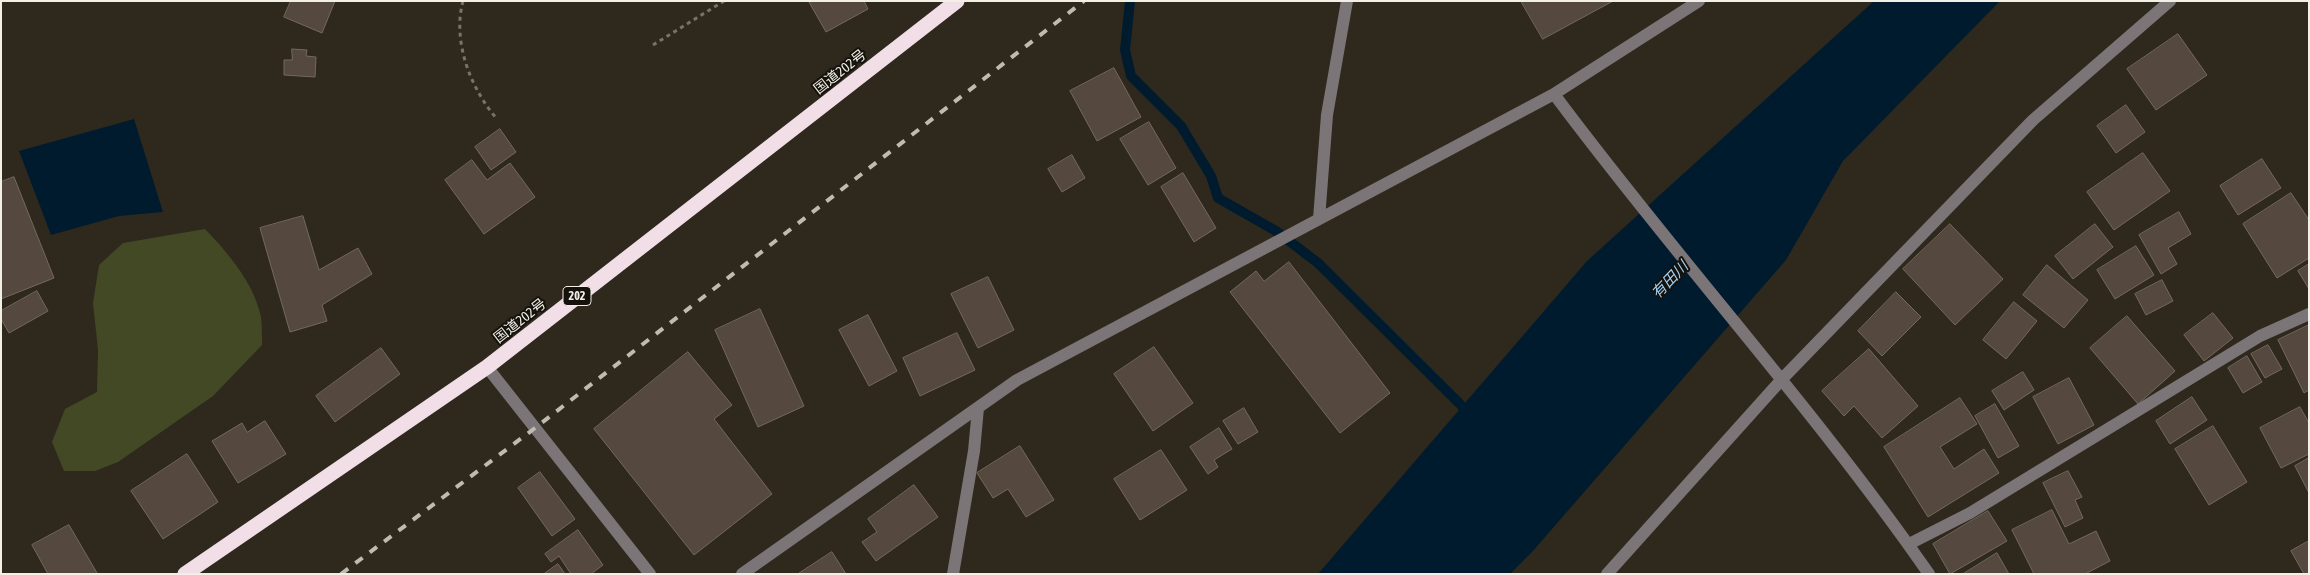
<!DOCTYPE html>
<html>
<head>
<meta charset="utf-8">
<style>
  body { margin:0 }
  #map { position:relative; width:2310px; height:575px; overflow:hidden; background:#2f291d; font-family:"Asap Condensed",sans-serif }
  canvas { display:block }
  .frame { position:absolute; inset:0; border:2px solid #f2efe6; pointer-events:none }
</style>
</head>
<body>
<div id="map">
<canvas width="2310" height="575"></canvas>
<div class="frame"></div>
</div>
<script>
const ctx = document.querySelector('canvas').getContext('2d');
ctx.lineJoin = 'round';
function fillPath(path, color) { ctx.fillStyle = color; ctx.fill(path, 'evenodd'); }
function strokePath(path, color, width, dash) { ctx.strokeStyle = color; ctx.lineWidth = width; ctx.lineCap = dash ? 'butt' : 'round'; ctx.setLineDash(dash || []); ctx.stroke(path); }
function label(font, color, halo, rows, align = 'center') {
  ctx.font = font + ' "Asap Condensed","Noto Sans JP",sans-serif'; ctx.lineWidth = 4; ctx.setLineDash([]); ctx.textBaseline = 'middle'; ctx.strokeStyle = halo; ctx.fillStyle = color; for (const [text, x, y, turn = 0] of rows) {
    ctx.save(); ctx.translate(x, y); ctx.rotate((+turn || 0) * Math.PI / 180); ctx.textAlign = isNaN(turn) ? turn : align; if (halo) ctx.strokeText(text, 0, 0); ctx.fillText(text, 0, 0); ctx.restore();
  }
}
const green = new Path2D(`
  M205,229C228,253 254,283 261,317C262,326 262,336 262,345L213,396L118,462L95,471H64L52,442L65,409L97,392L98,350L93,303L99,265L123,243Z`);
const water = new Path2D(`
  M1874,1H2000L1843,161L1786,260L1532,552L1510,574H1318L1587,261Z
  M134,119L163,212L119,216L51,235L19,151Z`);
const stream = new Path2D(`
  M1130,1L1125,50L1131,76L1181,126L1211,176L1218,198L1276,231L1318,263L1471,415`);
const building = new Path2D(`
  M291,1H335L322,33L284,17Z
  M864,1L868,9L826,32L809,2Z
  M1521,1H1613L1543,39Z
  M2178,34L2207,75L2156,110L2127,69Z
  M292,49L307,50L306,56L316,57L315,77L284,75V60H292Z
  M1114,68L1141,117L1097,141L1070,91Z
  M2126,105L2145,132L2116,153L2097,126Z
  M1149,122L1176,168L1148,185L1120,139Z
  M500,129L516,152L491,170L475,147Z
  M2143,153L2170,191L2114,230L2087,192Z
  M1072,155L1085,178L1062,192L1048,169Z
  M2262,159L2281,188L2238,215L2220,186Z
  M472,160L487,180L510,163L535,197L484,234L445,180Z
  M1183,173L1216,228L1194,242L1161,187Z
  M14,177L54,278L1,299V182Z
  M2291,193L2309,220V258L2277,278L2243,224Z
  M2179,212L2191,234L2168,248L2177,264L2161,274L2139,235Z
  M303,216L319,270L358,248L372,274L322,305L327,321L290,332L260,228Z
  M1950,224L2003,279L1955,325L1903,269Z
  M2095,224L2113,247L2073,279L2055,256Z
  M2136,246L2154,275L2115,299L2097,270Z
  M1289,262L1390,393L1340,433L1230,292L1256,271L1264,281Z
  M2309,264V289L2298,271Z
  M2047,265L2088,300L2064,328L2023,295Z
  M988,277L1014,330L978,348L951,294Z
  M2162,280L2173,301L2146,315L2135,294Z
  M37,291L48,311L9,333L1,319V311Z
  M1896,292L1921,317L1882,356L1858,331Z
  M2014,302L2037,321L2006,359L1983,340Z
  M760,309L804,406L758,427L715,330Z
  M2213,313L2233,338L2204,361L2184,335Z
  M868,315L897,371L869,386L839,330Z
  M2127,316L2175,371L2138,404L2090,348Z
  M2309,325V390L2304,393L2278,340Z
  M957,333L975,370L920,396L903,358Z
  M2268,345L2282,369L2265,378L2251,354Z
  M1154,347L1193,403L1153,431L1114,374Z
  M381,348L400,374L335,422L316,396Z
  M1869,349L1918,406L1882,438L1854,406L1844,416L1822,391Z
  M688,352L732,405L714,419L772,494L694,555L594,429Z
  M2247,356L2262,382L2243,393L2228,368Z
  M2023,372L2034,390L2004,410L1992,391Z
  M2069,378L2094,425L2058,444L2033,397Z
  M2192,397L2207,420L2170,444L2156,421Z
  M1960,398L1977,424L1940,447L1954,469L1984,449L1999,473L1928,517L1884,447Z
  M1995,404L2019,446L1998,458L1975,416Z
  M2300,407L2309,423V454L2281,468L2260,428Z
  M1244,408L1258,432L1238,444L1223,421Z
  M265,421L286,454L238,483L212,441L242,423L247,432Z
  M2213,426L2247,482L2209,505L2175,449Z
  M1219,428L1232,449L1214,460L1218,467L1208,474L1190,447Z
  M1020,446L1054,500L1026,517L1008,489L993,498L977,473Z
  M1161,450L1187,490L1140,520L1114,479Z
  M187,454L218,502L163,539L131,491Z
  M2309,458V493L2295,466Z
  M2068,471L2082,497L2075,500L2083,518L2065,527L2043,483Z
  M540,472L575,519L552,536L518,488Z
  M914,485L938,517L876,561L862,542L877,532L868,519Z
  M2052,510L2069,544L2096,531L2110,561L2085,574H2034L2012,530Z
  M1988,511L2007,541L1950,574L1933,544Z
  M69,525L97,573L96,574H48L32,545Z
  M578,530L603,565L591,574H571L559,556L551,562L545,554Z
  M2309,541V574H2304L2291,551Z
  M832,552L846,574H798Z
  M1997,553L2009,574H1963Z
  M558,564L565,574H544Z`);
const path = new Path2D(`
  M463,1C452,42 471,89 497,119
  M653,45L724,1`);
const minor = new Path2D(`
  M1554,94C1675,257 1813,407 1929,574
  M1319,219L1327,115L1347,1
  M487,367L650,574
  M1909,544L1970,513L2260,336L2309,314
  M742,574L1017,380L1554,94L1699,1
  M953,574L974,451L978,408
  M1607,574L1783,378L2033,120L2170,1`);
const highway = new Path2D(`
  M185,574L487,367L957,1`);
const rail = new Path2D(`
  M341,574L535,428L1084,1`);
const shields = [
  [577,296,28]
];
const shieldNames = [
  ["202",577,296]
];
const streetNames = [
  ["国道202号",840,72,-38],
  ["国道202号",520,321,-38]
];
const waterNames = [
  ["有田川",1670,280,-46]
];
fillPath(green, '#434825');
fillPath(water, '#001b2e');
strokePath(stream, '#001b2e', 10);
fillPath(building, '#55493f');
strokePath(building, '#75685e', 1);
strokePath(path, '#787368', 3, [4, 4]);
strokePath(minor, '#7c7578', 12);
strokePath(highway, '#f1dee7', 15);
strokePath(rail, '#bfbbb1', 4, [9, 9]);
for (const [x, y, w] of shields) { const box = new Path2D(); box.roundRect(x - w / 2, y - 9.5, w, 19, 4); ctx.fillStyle = '#15120d'; ctx.fill(box); strokePath(box, '#f2efe6', 1); }
label('bold 12px', '#f2efe6', null, shieldNames);
label('14px', '#f2efe6', '#15120d', streetNames);
label('italic 15px', '#9fd0f6', '#15120d', waterNames);
</script>
</body>
</html>
